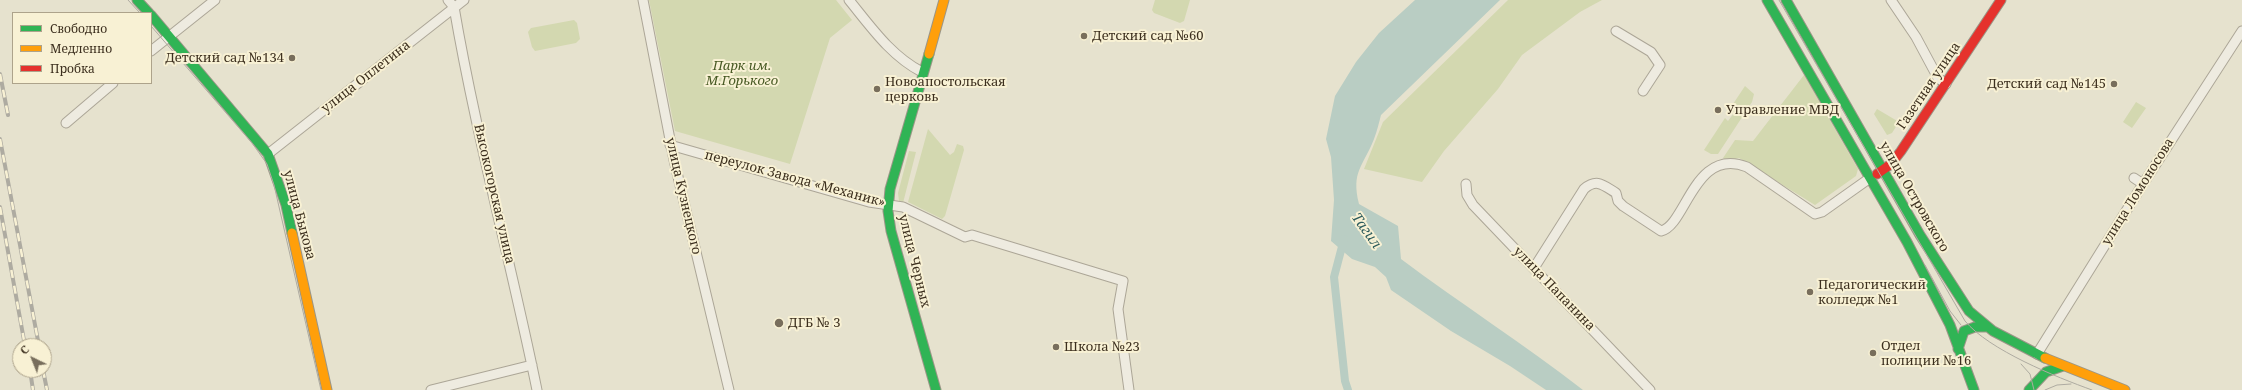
<!DOCTYPE html>
<html>
<head>
<meta charset="utf-8">
<style>
  body { margin:0 }
  #map { position:relative; width:2242px; height:390px; overflow:hidden; background:#e6e2ce; font-family:"Noto Serif",serif }
  canvas { display:block }
  .legend { position:absolute; left:12px; top:12px; width:140px; height:72px; box-sizing:border-box; background:#f8f1d4; border:1px solid #ada38b; margin:0; padding:5px 7px; list-style:none; font-size:12px; color:#3c2f1e }
  .legend li { display:flex; align-items:center; gap:8px; height:20px }
  .legend b { width:20px; border:1px solid #ada38b }
  .north { position:absolute; left:12px; top:338px; width:40px; height:40px; box-sizing:border-box; background:#f8f1d4; border:1px solid #ada38b; border-radius:50%; rotate:317deg; font-size:11px; font-weight:700; line-height:16px; text-align:center; color:#3c2f1e }
  .north::after { content:''; display:block; margin:auto; width:14px; height:18px; background:#786e5c; clip-path:polygon(50% 0,100% 100%,50% 72%,0 100%) }
</style>
</head>
<body>
<div id="map">
<canvas width="2242" height="390"></canvas>
<ul class="legend">
<li><b style="height:5px;background:#30b455"></b>Свободно</li>
<li><b style="height:5px;background:#ff9f0a"></b>Медленно</li>
<li><b style="height:5px;background:#e5322d"></b>Пробка</li>
</ul>
<div class="north">С</div>
</div>
<script>
const ctx = document.querySelector('canvas').getContext('2d');
ctx.lineJoin = 'round';
function fillPath(path, color) { ctx.fillStyle = color; ctx.fill(path, 'evenodd'); }
function strokePath(path, color, width, dash) { ctx.strokeStyle = color; ctx.lineWidth = width; ctx.lineCap = dash ? 'butt' : 'round'; ctx.setLineDash(dash || []); ctx.stroke(path); }
function label(font, color, halo, rows, align = 'center') {
  ctx.font = font + ' "Noto Serif",serif'; ctx.lineWidth = 4; ctx.setLineDash([]); ctx.textBaseline = 'middle'; ctx.strokeStyle = halo; ctx.fillStyle = color; for (const [text, x, y, turn = 0] of rows) {
    ctx.save(); ctx.translate(x, y); ctx.rotate((+turn || 0) * Math.PI / 180); ctx.textAlign = isNaN(turn) ? turn : align; if (halo) ctx.strokeText(text, 0, 0); ctx.fillText(text, 0, 0); ctx.restore();
  }
}
const green = new Path2D(`
  M649,0H836L852,20L830,38L790,164L675,131Z
  M1155,0H1190L1184,21L1180,23L1154,13L1152,10Z
  M1508,0H1602L1580,12L1522,55L1498,89L1444,151L1422,182L1364,169L1383,122Z
  M574,20L577,23L580,39L576,43L535,51L532,47L528,32L531,28Z
  M1804,75L1858,169L1856,176L1815,205L1739,158L1727,161L1723,158L1735,140L1753,141Z
  M1745,86L1754,94L1752,102L1718,154H1711L1704,150L1725,118L1728,121L1734,113L1733,110H1729Z
  M2136,102L2146,108L2132,128L2123,122Z
  M1877,109L1899,122L1892,133L1887,135L1874,114Z
  M928,129L950,155L954,152L957,144L963,146L964,150L945,216L942,219L908,202Z
  M909,151L916,152L903,203L899,201L898,193Z`);
const water = new Path2D(`
  M1415,0H1500L1381,115C1379,123 1377,131 1374,139C1363,167 1351,171 1359,204L1398,226L1401,259C1461,304 1524,344 1583,390H1546L1510,366L1451,331L1391,290L1386,277L1375,267L1352,259L1331,241L1334,200L1331,157L1326,139L1335,96L1356,62L1379,33Z`);
const canal = new Path2D(`
  M1344,239L1334,277L1345,381L1348,390`);
const street = new Path2D(`
  M448,0L454,7C476,136 511,262 537,390
  M643,0L674,160L729,390
  M849,0C871,27 891,56 922,72
  M1891,0L1916,37L1938,78L1946,84
  M1616,31L1651,52L1660,65L1643,91
  M151,51L215,0
  M66,123L113,83
  M670,145L869,202L903,207L965,237L972,235L1123,281L1118,309L1129,390
  M268,154L464,0
  M2134,178L2143,184
  M1466,184L1467,195L1473,205L1650,390
  M1534,268L1584,189C1597,178 1603,185 1616,193L1618,201L1623,206L1661,231C1686,226 1694,146 1747,167L1815,214L1822,212L1870,178
  M2037,354L2143,184L2242,31
  M431,390L532,365`);
const fast = new Path2D(`
  M137,0L149,13
  M1767,0L1907,242L1950,325L1974,390
  M1786,0L1920,235L1969,311L1993,331L2045,358
  M151,15L268,154L286,205L292,233
  M929,54L890,189L888,211L891,231L936,390
  M1958,349L1964,331L1975,327H1988
  M2029,390L2046,372L2063,366`);
const slow = new Path2D(`
  M929,54L944,0
  M292,233L327,390
  M2045,358L2125,390`);
const jam = new Path2D(`
  M1877,174L1891,164L1901,151L2001,0`);
const tram = new Path2D(`
  M128,0L140,13
  M1779,0L1965,321C1989,350 2056,377 2092,390
  M151,26L252,143L267,164L274,185L321,390
  M1925,265L1950,311L1961,325
  M2021,364L2030,374L2034,390
  M2045,390L2057,385L2071,384`);
const rail = new Path2D(`
  M0,74L8,115
  M0,139L39,346
  M0,207L25,346
  M30,370L33,390
  M43,370L47,390`);
const markers = [
  [1084,36,4,"#786e5c"],
  [292,58,4,"#786e5c"],
  [2114,84,4,"#786e5c"],
  [877,89,4,"#786e5c"],
  [1718,110,4,"#786e5c"],
  [1810,292,4,"#786e5c"],
  [779,323,5,"#786e5c"],
  [1056,347,4,"#786e5c"],
  [1873,353,4,"#786e5c"]
];
const poiNames = [
  ["Детский сад №60",1092,36],
  ["Детский сад №134",284,58,"right"],
  ["Новоапостольская",885,82],
  ["церковь",885,97],
  ["Детский сад №145",2106,84,"right"],
  ["Управление МВД",1726,110],
  ["Педагогический",1818,285],
  ["колледж №1",1818,300],
  ["ДГБ № 3",788,323],
  ["Отдел",1881,346],
  ["полиции №16",1881,361],
  ["Школа №23",1064,347]
];
const parkNames = [
  ["Парк им.",742,66],
  ["М.Горького",742,81]
];
const streetNames = [
  ["улица Оплетина",366,77,-38],
  ["Газетная улица",1929,86,-56],
  ["переулок Завода «Механик»",795,179,15],
  ["улица Ломоносова",2138,192,-58],
  ["Высокогорская улица",494,194,77],
  ["улица Кузнецкого",683,196,77],
  ["улица Островского",1914,197,60],
  ["улица Быкова",299,215,75],
  ["улица Черных",914,261,76],
  ["улица Папанина",1554,289,46]
];
const waterNames = [
  ["Тагил",1366,231,54]
];
fillPath(green, '#d3d8b0');
fillPath(water, '#b9cdc3');
strokePath(canal, '#b9cdc3', 8);
strokePath(street, '#aca697', 11);
strokePath(fast, '#9b9687', 11);
strokePath(slow, '#9b9687', 11);
strokePath(jam, '#9b9687', 11);
strokePath(street, '#eeebe0', 9);
strokePath(fast, '#30b455', 9);
strokePath(slow, '#ff9f0a', 9);
strokePath(jam, '#e5322d', 9);
strokePath(tram, '#aeaba1', 1);
strokePath(rail, '#aeaba1', 4);
strokePath(rail, '#f8f1d4', 2.5, [8]);
for (const [x, y, r, color] of markers) { const dot = new Path2D(); dot.arc(x, y, r, 0, 2 * Math.PI); ctx.fillStyle = color; ctx.fill(dot); strokePath(dot, '#f8f1d4', 1.5); }
label('13px', '#3c2f1e', '#f8f1d4', poiNames, 'left');
label('italic 13px', '#475923', '#f8f1d4', parkNames);
label('13px', '#3c2f1e', '#f8f1d4', streetNames);
label('italic 14px', '#2c5b5c', '#f8f1d4', waterNames);
</script>
</body>
</html>
